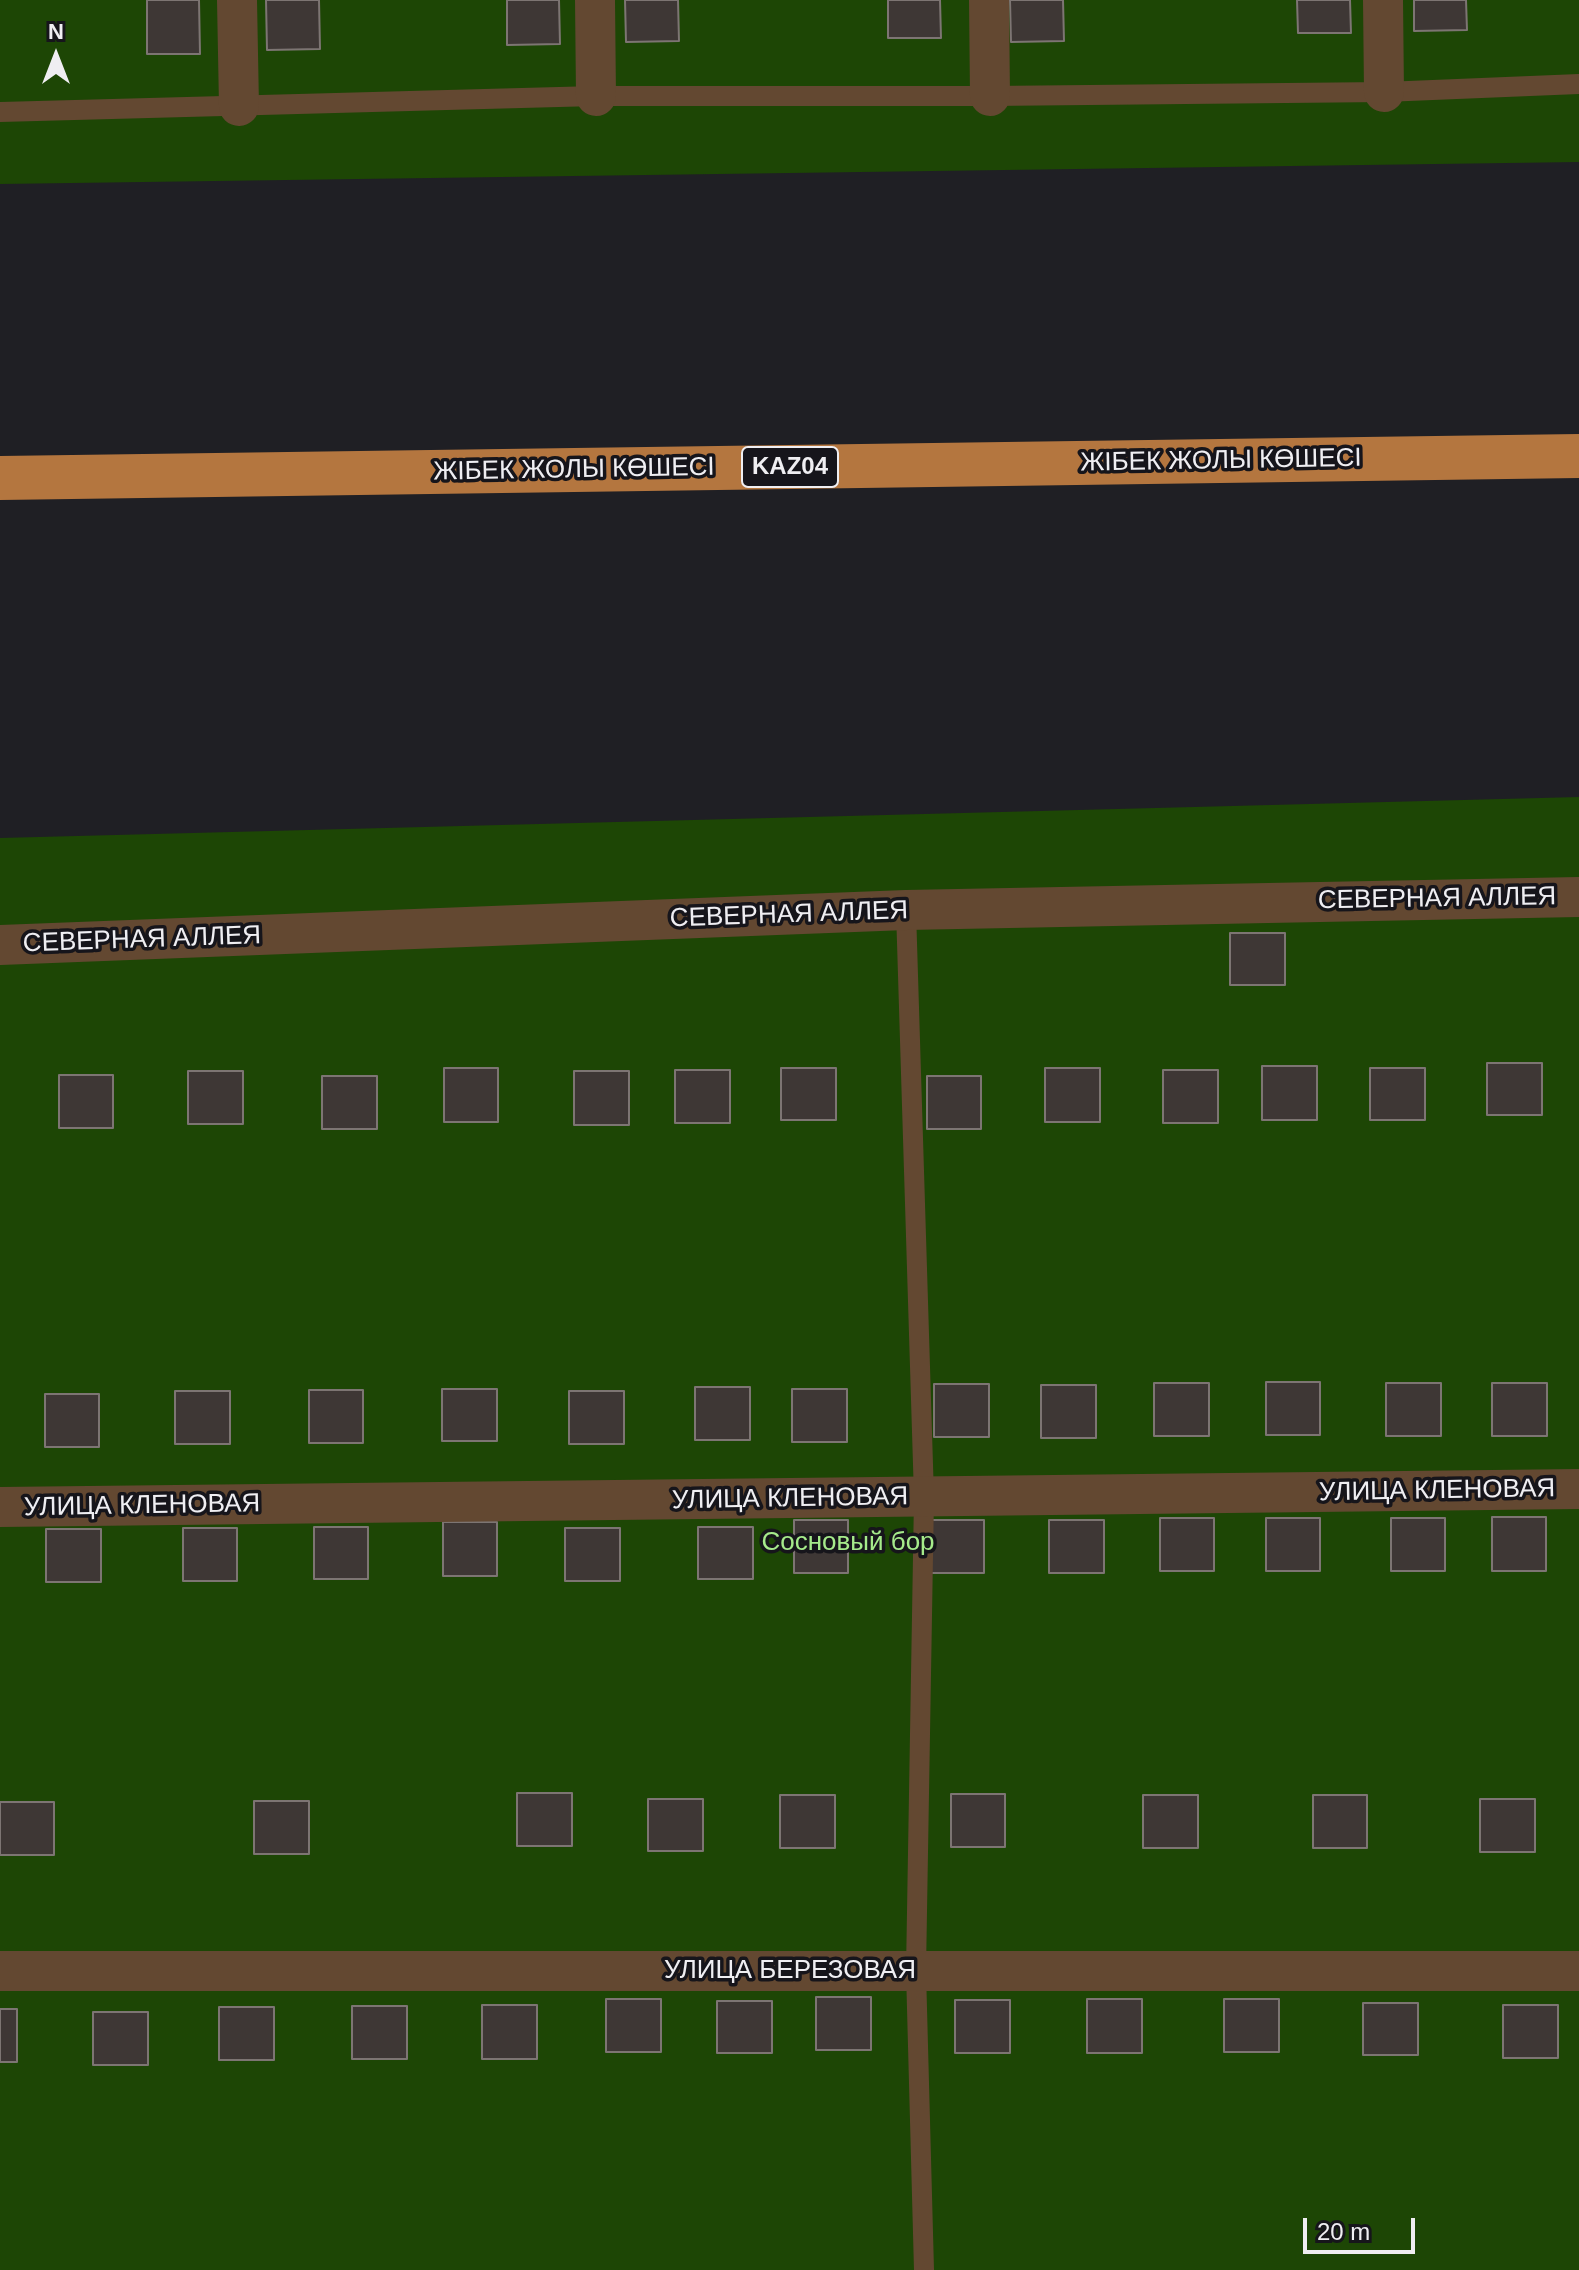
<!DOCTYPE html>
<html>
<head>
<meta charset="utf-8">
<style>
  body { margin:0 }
  #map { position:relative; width:1579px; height:2270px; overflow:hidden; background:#1f1f24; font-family:Helvetica,sans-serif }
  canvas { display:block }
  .north { position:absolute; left:16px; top:16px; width:80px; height:80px; -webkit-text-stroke:6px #16151b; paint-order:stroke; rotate:0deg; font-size:22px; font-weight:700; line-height:32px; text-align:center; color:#efeef2 }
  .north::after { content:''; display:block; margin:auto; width:28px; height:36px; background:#efeef2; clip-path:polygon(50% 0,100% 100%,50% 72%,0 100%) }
  .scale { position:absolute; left:1303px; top:2218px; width:112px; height:36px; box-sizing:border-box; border:4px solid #efeef2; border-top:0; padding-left:10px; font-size:24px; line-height:28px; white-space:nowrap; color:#efeef2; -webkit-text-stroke:6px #16151b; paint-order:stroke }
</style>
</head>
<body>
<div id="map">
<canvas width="1579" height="2270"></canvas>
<div class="north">N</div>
<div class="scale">20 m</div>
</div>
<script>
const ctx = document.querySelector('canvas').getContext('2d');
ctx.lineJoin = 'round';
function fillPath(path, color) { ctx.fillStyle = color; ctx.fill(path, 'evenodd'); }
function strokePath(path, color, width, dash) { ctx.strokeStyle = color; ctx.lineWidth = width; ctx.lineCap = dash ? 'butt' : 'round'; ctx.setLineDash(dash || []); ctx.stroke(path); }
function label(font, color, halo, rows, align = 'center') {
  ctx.font = font + ' Helvetica,sans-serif'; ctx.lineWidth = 7; ctx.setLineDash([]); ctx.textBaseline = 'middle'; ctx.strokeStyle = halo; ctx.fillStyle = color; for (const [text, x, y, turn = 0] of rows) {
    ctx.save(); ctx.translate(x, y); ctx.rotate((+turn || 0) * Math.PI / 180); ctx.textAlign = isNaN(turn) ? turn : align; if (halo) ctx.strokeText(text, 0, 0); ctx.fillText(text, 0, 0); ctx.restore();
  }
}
const green = new Path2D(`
  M0,0H1579V162L0,184Z
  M1579,797V2270H0V838Z`);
const building = new Path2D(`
  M147,0H199L200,54H147Z
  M266,0H319L320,49L267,50Z
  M507,0H559L560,44L507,45Z
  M625,0H678L679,41L626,42Z
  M888,0H940L941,38H888Z
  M1010,0H1063L1064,41L1011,42Z
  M1297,0H1350L1351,33H1298Z
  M1414,0H1466L1467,30L1414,31Z
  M1230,933H1285V985H1230Z
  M1487,1063H1542V1115H1487Z
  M1262,1066H1317V1120H1262Z
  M444,1068H498V1122H444Z
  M781,1068H836V1120H781Z
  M1045,1068H1100V1122H1045Z
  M1370,1068H1425V1120H1370Z
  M675,1070H730V1123H675Z
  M1163,1070H1218V1123H1163Z
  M188,1071H243V1124H188Z
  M574,1071H629V1125H574Z
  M59,1075H113V1128H59Z
  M322,1076H377V1129H322Z
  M927,1076H981V1129H927Z
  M1266,1382H1320V1435H1266Z
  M1154,1383H1209V1436H1154Z
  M1386,1383H1441V1436H1386Z
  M1492,1383H1547V1436H1492Z
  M934,1384H989V1437H934Z
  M1041,1385H1096V1438H1041Z
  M695,1387H750V1440H695Z
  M442,1389H497V1441H442Z
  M792,1389H847V1442H792Z
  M309,1390H363V1443H309Z
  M175,1391H230V1444H175Z
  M569,1391H624V1444H569Z
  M45,1394H99V1447H45Z
  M1492,1517H1546V1571H1492Z
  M1160,1518H1214V1571H1160Z
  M1266,1518H1320V1571H1266Z
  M1391,1518H1445V1571H1391Z
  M794,1520H848V1573H794Z
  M930,1520H984V1573H930Z
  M1049,1520H1104V1573H1049Z
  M443,1522H497V1576H443Z
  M314,1527H368V1579H314Z
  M698,1527H753V1579H698Z
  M183,1528H237V1581H183Z
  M565,1528H620V1581H565Z
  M46,1529H101V1582H46Z
  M517,1793H572V1846H517Z
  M951,1794H1005V1847H951Z
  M780,1795H835V1848H780Z
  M1143,1795H1198V1848H1143Z
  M1313,1795H1367V1848H1313Z
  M648,1799H703V1851H648Z
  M1480,1799H1535V1852H1480Z
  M254,1801H309V1854H254Z
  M0,1802H54V1855H0Z
  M816,1997H871V2050H816Z
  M606,1999H661V2052H606Z
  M1087,1999H1142V2053H1087Z
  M1224,1999H1279V2052H1224Z
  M955,2000H1010V2053H955Z
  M717,2001H772V2053H717Z
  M1363,2003H1418V2055H1363Z
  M482,2005H537V2059H482Z
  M1503,2005H1558V2058H1503Z
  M352,2006H407V2059H352Z
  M219,2007H274V2060H219Z
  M0,2009H17V2062H0Z
  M93,2012H148V2065H93Z`);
const service = new Path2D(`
  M0,112L596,96H990L1384,92L1579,84
  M906,910L924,1497L916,1971L924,2270`);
const minor = new Path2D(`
  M237,0L239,106
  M595,0L596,96
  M989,0L990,96
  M1383,0L1384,92
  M0,945L906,910L1579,897
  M0,1507L1579,1489
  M0,1971H1579`);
const trunk = new Path2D(`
  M0,478L1579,456`);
const shields = [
  [790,467,96]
];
const shieldNames = [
  ["KАZ04",790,467]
];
const streetNames = [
  ["ЖІБЕК ЖОЛЫ КӨШЕСІ",1221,461,-1],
  ["ЖІБЕК ЖОЛЫ КӨШЕСІ",574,470,-1],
  ["СЕВЕРНАЯ АЛЛЕЯ",1437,899,-1],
  ["СЕВЕРНАЯ АЛЛЕЯ",789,915,-2],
  ["СЕВЕРНАЯ АЛЛЕЯ",142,940,-2],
  ["УЛИЦА КЛЕНОВАЯ",1437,1491,-1],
  ["УЛИЦА КЛЕНОВАЯ",790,1499,-1],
  ["УЛИЦА КЛЕНОВАЯ",142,1506,-1],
  ["УЛИЦА БЕРЕЗОВАЯ",790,1971]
];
const parkNames = [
  ["Сосновый бор",848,1543]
];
fillPath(green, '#1d4605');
fillPath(building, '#3e3735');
strokePath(building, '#7d7573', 2);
strokePath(service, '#634831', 20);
strokePath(minor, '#634831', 40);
strokePath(trunk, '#b4763f', 44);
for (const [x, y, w] of shields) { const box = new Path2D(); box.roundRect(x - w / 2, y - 20, w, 40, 6); ctx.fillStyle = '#16151b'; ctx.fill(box); strokePath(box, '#efeef2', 2); }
label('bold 24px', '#efeef2', null, shieldNames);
label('26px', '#efeef2', '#16151b', streetNames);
label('26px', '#a6eb8b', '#16151b', parkNames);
</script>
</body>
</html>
